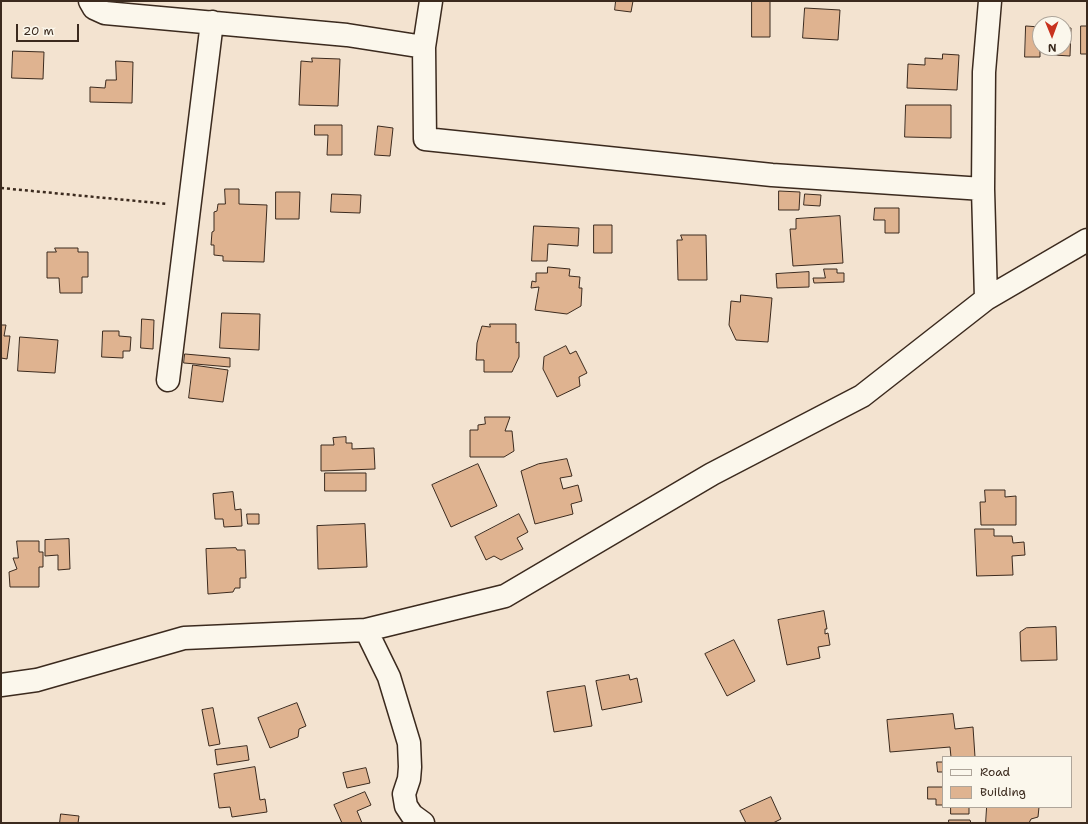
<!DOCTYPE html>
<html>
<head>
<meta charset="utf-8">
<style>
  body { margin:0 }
  #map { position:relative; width:1088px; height:824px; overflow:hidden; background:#f3e3d0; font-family:"Shantell Sans",sans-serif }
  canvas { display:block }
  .frame { position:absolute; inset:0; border:2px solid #3b2a1e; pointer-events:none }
  .legend { position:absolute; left:942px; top:756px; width:130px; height:52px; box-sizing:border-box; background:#fbf7ec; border:1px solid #aea59a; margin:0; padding:5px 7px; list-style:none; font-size:12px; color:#3b2a1e }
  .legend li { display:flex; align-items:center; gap:8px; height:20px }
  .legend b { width:20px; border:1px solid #aea59a }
  .north { position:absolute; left:1032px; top:16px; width:40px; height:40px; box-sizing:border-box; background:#fbf7ec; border:1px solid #aea59a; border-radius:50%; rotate:179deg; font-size:11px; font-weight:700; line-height:16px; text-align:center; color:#3b2a1e }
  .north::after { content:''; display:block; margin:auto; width:14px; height:18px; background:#c8321e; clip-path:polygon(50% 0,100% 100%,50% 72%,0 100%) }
  .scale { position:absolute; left:16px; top:24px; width:63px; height:18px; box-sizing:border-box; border:2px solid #3b2a1e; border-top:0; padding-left:5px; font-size:12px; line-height:14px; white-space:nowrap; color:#3b2a1e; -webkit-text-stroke:3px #fbf7ec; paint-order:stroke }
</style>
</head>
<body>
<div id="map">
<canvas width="1088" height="824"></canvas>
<div class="frame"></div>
<ul class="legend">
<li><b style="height:5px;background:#fbf7ec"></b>Road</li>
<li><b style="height:11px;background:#dfb390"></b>Building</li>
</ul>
<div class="north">N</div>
<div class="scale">20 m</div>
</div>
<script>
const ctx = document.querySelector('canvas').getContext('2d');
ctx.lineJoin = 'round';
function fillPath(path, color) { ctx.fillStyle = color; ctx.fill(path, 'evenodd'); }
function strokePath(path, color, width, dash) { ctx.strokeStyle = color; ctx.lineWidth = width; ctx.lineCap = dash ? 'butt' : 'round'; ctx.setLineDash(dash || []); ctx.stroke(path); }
const building = new Path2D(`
  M616,1H633L631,12L615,10Z
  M752,1H770V37H752Z
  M805,8L840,10L838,40L803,38Z
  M1026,26L1040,27V57H1025Z
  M1081,26H1087V54H1081Z
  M1064,28H1071L1070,56L1054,55L1055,48H1064Z
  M13,51L44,52L43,79L12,78Z
  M943,54L959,55L957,90L907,88L908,64L925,65V58L942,59Z
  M312,58L340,59L338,106L299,105L301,61L312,62Z
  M116,61L133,62L132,103L90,102V87L105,88L106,80H116Z
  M906,105H951V138L905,137Z
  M315,125H342V155H327L328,135H315Z
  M378,126L393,128L390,156L375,155Z
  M225,189H239V204L267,205L264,262L223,261V256L214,255V245H211L212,232L214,231V212L217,211L218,204H225Z
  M779,191L800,192L799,210H779Z
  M276,192H300L299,219H276Z
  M332,194L361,195L360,213L331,212Z
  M805,194L821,195L820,206L804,205Z
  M875,208H899V233H885V220H874Z
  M840,216L843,263L793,266L790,229H796V219Z
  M594,225H612V253H594Z
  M534,226L579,228L578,246L548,244L547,261H532Z
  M681,235H706L707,280H678L677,240H682Z
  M55,248H78V252H88V277H82V293H60L59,278H47V252H56Z
  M548,267L570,269L569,276L580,277L579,288H582L581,306L567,314L535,310L539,287L531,288L532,281L536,282V273H547Z
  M824,269H837V273H844V282L814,283L813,278H825Z
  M809,272V287L777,288L776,274Z
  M741,295L772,298L768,342L736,340L729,325L731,301L740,302Z
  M222,313L260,314L259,350L220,348Z
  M142,319L154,320L153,349L141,348Z
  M490,324H516V343L519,342V357L512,372H484V360H476L477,343L482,326L490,327Z
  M1,325H6L4,336H10L7,359L1,358Z
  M103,331H119V336L131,337L130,351H123V358L102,357Z
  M20,337L58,340L55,373L18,371Z
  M566,346L570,354L576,351L587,373L579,377L580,386L557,397L543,369L544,357Z
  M185,354L230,358V367L184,363Z
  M193,365L228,370L223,402L189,398Z
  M485,417H510L505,431H512L514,451L504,457H470V430H478V425L485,424Z
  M346,437V443H352V449L374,448L375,469L321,471V445H334L333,438Z
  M567,459L572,476L560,478L563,489L578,485L582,501L571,504L573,514L535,524L521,471L538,464Z
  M478,464L497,506L451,527L432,485Z
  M325,473H366V491H325Z
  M985,490H1005V497L1016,496V525H981L980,502H985Z
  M233,492L235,510L241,509L242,526L224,527L223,519H215L213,494Z
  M247,514H259V524H248Z
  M519,514L528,532L517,538L523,549L501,560L494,556L486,560L475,537Z
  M365,524L367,567L318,569L317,526Z
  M975,529H994V536H1012L1013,543L1024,542L1025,555L1012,556L1013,575L977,576Z
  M69,539L70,569L58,570V555L45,556V540Z
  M17,541H39V552H43V567H39V587H10L9,572L17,569L13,558H18Z
  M236,548L237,550H245L246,578H240V588H235L233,592L208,594L206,549Z
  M824,611L827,629H825V634L828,633L830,645L818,647L820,658L787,665L778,620Z
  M1056,627L1057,660L1021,661L1020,632L1026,628Z
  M734,640L755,681L727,696L705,654Z
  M629,675L630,680L637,678L642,702L602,710L596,681Z
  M585,686L592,726L554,732L547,692Z
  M297,703L306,726L299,729L298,737L270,748L258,718Z
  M213,708L220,744L209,746L202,710Z
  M953,714L955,729L973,727L975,757H951L950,747L890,752L887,720Z
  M247,746L249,760L217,765L215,750Z
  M937,762H943V772H938Z
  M255,767L260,800L265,799L267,812L232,817L230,807L219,808L214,774Z
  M366,768L370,783L347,788L343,773Z
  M928,787H943V805H936V799H928Z
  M365,792L371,805L357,811L362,823H342L334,805Z
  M771,797L781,819L773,823H746L740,811Z
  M951,807H969V814H951Z
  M987,807H1039L1038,817L1031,819L1029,823H986Z
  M61,814L79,816L78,823H60Z
  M949,820H970L971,823H949Z`);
const path = new Path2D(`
  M1,188L168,204`);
const minor = new Path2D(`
  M90,1L94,8L105,13L347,35L424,47
  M431,1L424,47L425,139L772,175L983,189
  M986,299L983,189L984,72L990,1
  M168,380L212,22
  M366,630L389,677L409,743L410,767L409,779L404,794L406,806L412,815L423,823
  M1,685L37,680L184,638L366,630L505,596L712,474L862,396L986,299L1087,240`);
fillPath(building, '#dfb390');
strokePath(building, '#3b2a1e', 1);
strokePath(minor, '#3b2a1e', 25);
strokePath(path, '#3b2a1e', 2.5, [3, 3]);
strokePath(minor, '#fbf7ec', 22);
</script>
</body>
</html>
